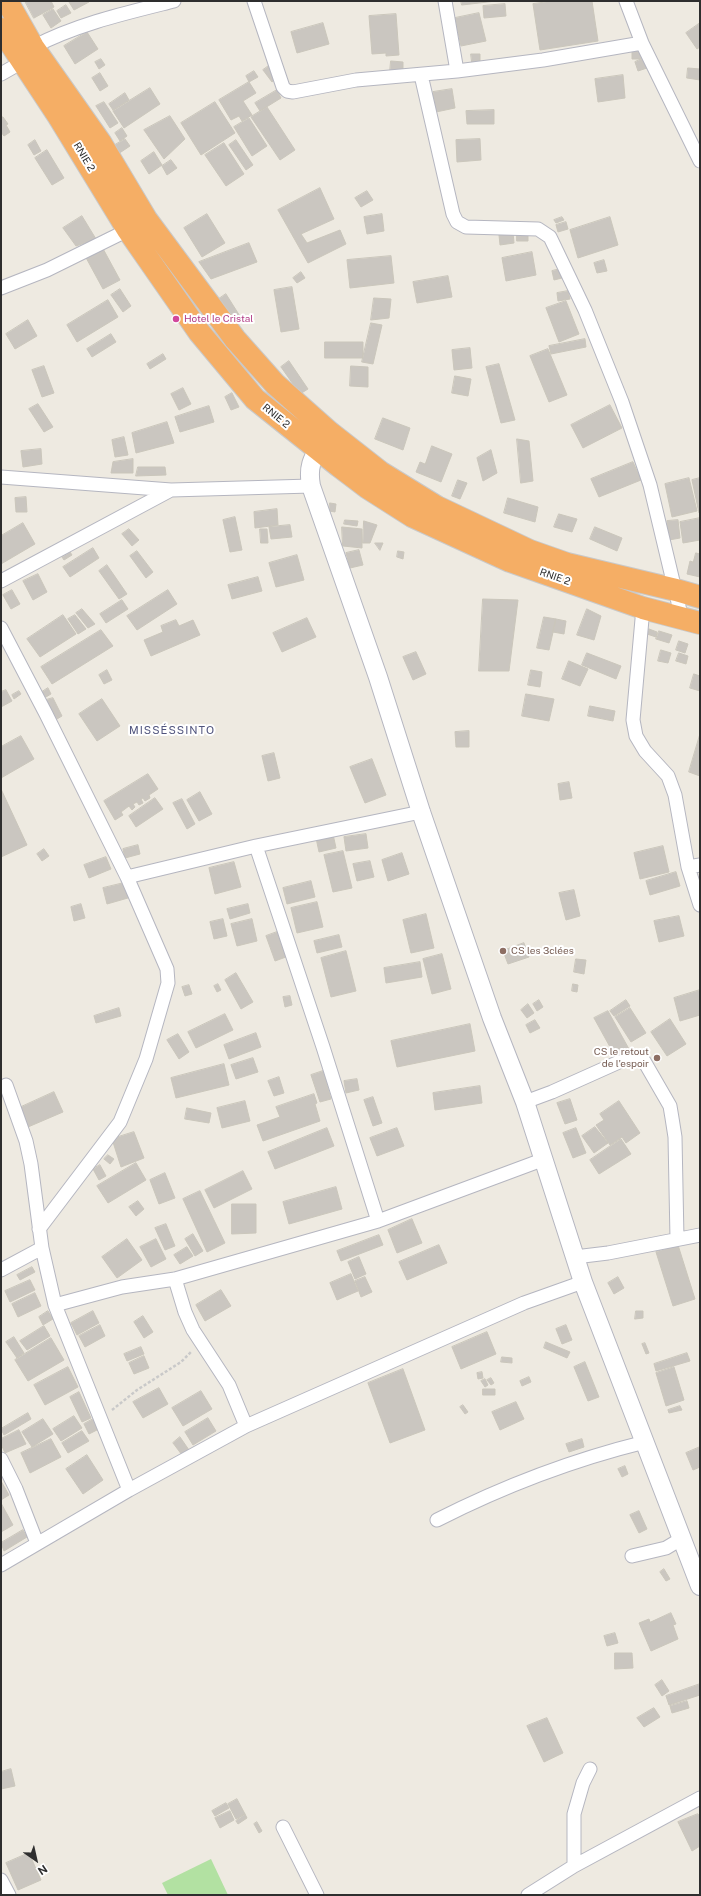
<!DOCTYPE html>
<html>
<head>
<meta charset="utf-8">
<style>
  body { margin:0 }
  #map { position:relative; width:701px; height:1896px; overflow:hidden; background:#eeeae1; font-family:"Public Sans",sans-serif }
  canvas { display:block }
  .frame { position:absolute; inset:0; border:2px solid #2e2e2e; pointer-events:none }
  .north { position:absolute; left:16px; top:1840px; width:40px; height:40px; -webkit-text-stroke:3px #fff; paint-order:stroke; rotate:146deg; font-size:11px; font-weight:700; line-height:16px; text-align:center; color:#2e2e2e }
  .north::after { content:''; display:block; margin:auto; width:14px; height:18px; background:#2e2e2e; clip-path:polygon(50% 0,100% 100%,50% 72%,0 100%) }
</style>
</head>
<body>
<div id="map">
<canvas width="701" height="1896"></canvas>
<div class="frame"></div>
<div class="north">N</div>
</div>
<script>
const ctx = document.querySelector('canvas').getContext('2d');
ctx.lineJoin = 'round';
function fillPath(path, color) { ctx.fillStyle = color; ctx.fill(path, 'evenodd'); }
function strokePath(path, color, width, dash) { ctx.strokeStyle = color; ctx.lineWidth = width; ctx.lineCap = dash ? 'butt' : 'round'; ctx.setLineDash(dash || []); ctx.stroke(path); }
function label(font, color, halo, rows, align = 'center') {
  ctx.font = font + ' "Public Sans",sans-serif'; ctx.lineWidth = 4; ctx.setLineDash([]); ctx.textBaseline = 'middle'; ctx.strokeStyle = halo; ctx.fillStyle = color; for (const [text, x, y, turn = 0] of rows) {
    ctx.save(); ctx.translate(x, y); ctx.rotate((+turn || 0) * Math.PI / 180); ctx.textAlign = isNaN(turn) ? turn : align; if (halo) ctx.strokeText(text, 0, 0); ctx.fillText(text, 0, 0); ctx.restore();
  }
}
const green = new Path2D(`
  M211,1859L228,1895H168L162,1883Z`);
const building = new Path2D(`
  M25,1H51L54,7L34,18Z
  M71,1H89V2L74,10L69,2Z
  M461,1H496L462,5Z
  M553,1H592L598,41L540,50L533,4Z
  M505,4L506,16L484,18L483,6Z
  M66,5L71,13L61,18L57,11Z
  M53,9L61,21L51,28L43,15Z
  M479,13L486,41L461,46L455,18Z
  M396,14L399,55L386,56V53L372,54L369,16Z
  M323,23L329,44L297,53L291,32Z
  M700,23V47L697,49L686,33Z
  M87,32L98,49L75,64L64,46Z
  M640,50L641,59H632V51Z
  M471,54H480V61L472,62Z
  M644,58L647,68L638,71L635,62Z
  M101,59L105,65L99,69L95,62Z
  M391,61L403,62V72H390Z
  M270,65L278,77L272,82L263,70Z
  M688,68L700,69V80L687,78Z
  M254,71L258,77L249,82L246,76Z
  M100,73L108,86L100,91L92,78Z
  M623,75L625,98L598,102L595,79Z
  M249,82L256,93L243,101L252,115L242,121L239,116L231,120L219,100Z
  M150,88L160,104L124,128L113,111Z
  M452,89L455,108L436,112L433,92Z
  M277,90L281,98L260,111L255,103Z
  M125,93L129,100L113,110L109,104Z
  M104,102L118,123L110,128L96,106Z
  M215,102L235,133L201,155L181,123Z
  M267,107L295,150L280,160L251,117Z
  M494,110V124H467L466,111Z
  M170,116L185,139L164,159L144,130Z
  M1,117H3L8,124L6,125L10,132L4,136L1,132Z
  M249,118L267,146L252,156L234,127Z
  M122,128L127,136L120,141L115,133Z
  M125,139L130,146L115,156L110,148Z
  M480,139L481,160L457,162L456,140Z
  M35,140L41,151L34,155L28,145Z
  M236,140L253,165L246,170L229,145Z
  M224,143L244,174L226,186L205,155Z
  M47,150L64,178L52,185L35,158Z
  M154,152L162,165L149,174L141,161Z
  M171,160L177,168L167,175L162,166Z
  M320,188L334,219L301,234L307,243L340,230L346,244L308,263L278,210Z
  M367,191L373,200L361,207L355,198Z
  M207,214L225,243L202,257L184,228Z
  M382,214L384,231L367,234L364,217Z
  M82,216L96,239L76,246L63,228Z
  M562,217L564,220L556,223L554,220Z
  M610,217L618,245L578,258L570,230Z
  M566,222L568,229L558,232L556,225Z
  M513,232L514,243L500,245L499,235Z
  M517,232H528V241H517Z
  M249,243L257,262L211,279L199,262Z
  M101,245L120,280L103,289L84,254Z
  M532,252L536,275L506,281L502,258Z
  M391,256L394,283L350,288L347,260Z
  M604,260L607,271L597,273L594,263Z
  M560,269L562,278L554,280L552,271Z
  M301,272L305,278L297,283L293,278Z
  M448,276L452,297L417,303L413,282Z
  M292,287L299,329L281,332L274,290Z
  M120,289L131,306L123,312L111,295Z
  M568,291L570,299L558,301L557,293Z
  M226,294L243,321L230,330L213,303Z
  M374,298L391,299L389,318L371,320Z
  M108,300L118,317L77,342L67,325Z
  M566,301L579,334L559,342L546,308Z
  M28,320L37,336L15,349L6,334Z
  M371,323L382,325L373,364L362,362Z
  M111,334L116,342L92,357L87,349Z
  M585,339L586,347L551,354L549,346Z
  M325,342H363V358H325Z
  M470,348L472,368L454,370L452,350Z
  M548,349L567,395L549,402L530,356Z
  M163,354L166,359L150,369L147,364Z
  M289,361L308,389L300,394L281,367Z
  M499,364L515,420L501,423L486,367Z
  M44,366L54,393L42,397L32,370Z
  M351,366L368,367V387L350,386Z
  M455,376L471,379L468,396L452,393Z
  M183,388L191,404L179,410L171,394Z
  M232,393L239,407L231,410L225,397Z
  M38,404L53,427L44,432L29,409Z
  M610,405L622,428L583,448L571,425Z
  M209,406L214,422L180,432L175,417Z
  M383,418L410,428L403,450L375,439Z
  M167,422L174,443L136,453L132,433Z
  M124,437L128,455L115,457L112,440Z
  M517,439L529,441L533,481L521,483Z
  M432,446L452,454L441,482L416,472L420,462L425,464Z
  M41,449L42,464L23,467L21,451Z
  M491,450L497,473L483,481L477,458Z
  M133,459V473H111L113,462Z
  M633,462L641,480L599,497L591,479Z
  M138,467H165L166,475L136,476Z
  M689,478L697,511L672,517L665,484Z
  M700,478V513H699L692,480Z
  M458,480L467,483L460,499L452,496Z
  M26,497L27,512H16L15,498Z
  M508,498L538,507L535,522L504,513Z
  M330,503L336,504L335,512L329,511Z
  M277,509L278,525L255,528L254,512Z
  M559,514L577,519L572,532L554,527Z
  M235,517L242,550L230,552L223,520Z
  M700,518V540L683,543L680,522Z
  M345,520L358,521L357,526L344,524Z
  M678,520L680,538L669,540L667,521Z
  M364,521L377,525L370,543H363Z
  M23,523L35,544L1,564V536Z
  M290,525L292,537L271,539L269,527Z
  M342,527L362,529V548L343,546Z
  M595,527L622,538L617,551L590,539Z
  M129,529L139,540L132,546L122,534Z
  M260,529H267L268,543H261Z
  M375,543H383L380,550Z
  M93,548L99,558L70,577L63,567Z
  M359,550L363,565L350,568L346,553Z
  M137,551L153,572L146,578L130,556Z
  M398,551L404,552L403,559L397,557Z
  M70,552L72,555L64,560L62,557Z
  M696,553L700,554V577L687,574L690,561L693,562Z
  M297,555L304,580L276,587L269,563Z
  M107,565L127,594L119,599L99,571Z
  M38,574L47,592L33,600L23,581Z
  M258,577L262,591L232,599L228,585Z
  M12,590L20,604L11,609L3,595Z
  M168,590L177,604L137,630L127,616Z
  M483,599L518,600L509,671H479Z
  M122,600L128,609L106,623L100,614Z
  M82,609L95,624L88,628L76,613Z
  M587,609L601,616L594,640L577,635Z
  M63,615L76,634L40,657L27,639Z
  M75,615L86,629L78,634L68,619Z
  M544,617L556,619L549,650L537,648Z
  M307,618L316,637L282,652L273,633Z
  M556,619L566,621L564,634L553,632Z
  M176,620L179,626L193,620L200,635L151,656L144,640L163,632L161,626Z
  M649,629L657,632L656,637L647,634Z
  M101,630L113,646L52,684L41,667Z
  M659,631L672,635L669,643L656,639Z
  M679,641L688,644L685,653L676,650Z
  M661,650L671,653L668,663L658,661Z
  M416,652L426,674L413,680L403,657Z
  M587,653L621,666L616,679L582,665Z
  M679,653L688,656L686,664L676,661Z
  M569,661L588,669L580,686L562,679Z
  M107,670L112,680L104,684L99,675Z
  M531,670L542,672L540,687L528,685Z
  M694,674L700,676V691L690,688Z
  M48,688L51,694L46,697L42,692Z
  M6,690L12,701L1,707V692Z
  M19,691L21,694L14,699L12,695Z
  M526,694L554,699L549,721L522,716Z
  M53,698L62,716L57,719L46,700Z
  M102,699L120,726L97,741L79,714Z
  M590,706L615,711L613,721L588,716Z
  M469,731V747H456L455,732Z
  M700,734V776L689,772Z
  M21,736L34,759L1,778V747Z
  M274,753L280,778L268,781L262,756Z
  M372,759L386,795L365,803L350,767Z
  M148,774L158,789L149,795L150,798L145,801L143,798L141,799L143,803L139,805L137,802L133,804L135,807L132,810L129,806L121,812L123,815L115,820L104,801Z
  M569,782L572,798L560,800L558,784Z
  M1,789L27,845L1,857Z
  M200,792L212,814L199,821L187,800Z
  M155,798L163,809L136,827L129,816Z
  M182,799L195,824L187,829L173,803Z
  M333,834L336,848L319,852L316,838Z
  M366,834L368,848L346,851L344,837Z
  M138,845L140,854L125,858L123,849Z
  M663,846L669,872L640,879L634,853Z
  M44,849L49,856L42,861L37,854Z
  M343,851L352,888L333,892L324,855Z
  M402,853L409,874L388,881L382,860Z
  M106,857L111,869L89,878L84,865Z
  M370,861L374,877L357,881L353,864Z
  M234,862L241,887L215,894L209,868Z
  M676,872L680,886L650,895L646,881Z
  M311,881L315,897L287,904L283,888Z
  M124,883L128,898L107,904L103,888Z
  M574,890L580,916L566,920L559,893Z
  M317,902L323,927L297,933L291,908Z
  M81,904L85,918L74,921L71,907Z
  M248,904L250,913L230,919L227,909Z
  M426,914L434,948L411,953L403,920Z
  M679,916L684,936L659,942L654,921Z
  M223,919L227,936L214,939L210,922Z
  M252,919L257,941L237,946L231,924Z
  M277,932L286,957L275,961L266,936Z
  M339,935L342,947L317,953L314,941Z
  M524,943L529,957L508,964L503,951Z
  M346,951L356,991L331,997L321,958Z
  M442,954L451,989L432,994L423,959Z
  M576,959L586,960L584,974L574,972Z
  M420,962L422,977L386,983L384,968Z
  M236,973L253,1002L241,1009L225,980Z
  M218,984L221,990L217,992L214,986Z
  M573,984L578,985L577,992L572,991Z
  M189,985L192,994L185,996L182,987Z
  M700,990V1015L680,1021L674,998Z
  M290,996L292,1005L285,1007L283,997Z
  M539,1000L543,1007L537,1011L533,1004Z
  M626,1000L630,1006L614,1016L610,1011Z
  M528,1004L534,1013L527,1018L521,1010Z
  M119,1008L121,1016L96,1023L94,1016Z
  M630,1008L646,1033L631,1042L615,1017Z
  M608,1011L629,1049L615,1056L594,1018Z
  M225,1014L233,1030L196,1048L188,1032Z
  M670,1019L686,1044L667,1056L651,1032Z
  M535,1020L540,1028L530,1033L526,1025Z
  M470,1024L475,1051L397,1067L391,1041Z
  M256,1033L261,1047L229,1059L224,1045Z
  M178,1034L189,1052L179,1059L167,1040Z
  M253,1058L258,1072L236,1079L231,1065Z
  M224,1064L229,1085L176,1098L171,1078Z
  M323,1071L331,1099L320,1102L311,1075Z
  M279,1077L284,1093L274,1096L268,1081Z
  M357,1079L359,1090L346,1093L344,1081Z
  M480,1086L482,1103L435,1110L433,1093Z
  M54,1092L63,1112L28,1127L19,1108Z
  M314,1094L317,1103L315,1104L320,1121L263,1141L257,1125L280,1117L276,1107Z
  M373,1097L382,1123L373,1126L364,1100Z
  M570,1099L577,1120L565,1124L557,1103Z
  M245,1101L250,1121L222,1128L217,1108Z
  M619,1101L640,1133L626,1143L622,1137L610,1145L596,1125L604,1120L600,1114Z
  M187,1108L211,1113L209,1123L185,1119Z
  M595,1127L608,1143L594,1153L582,1136Z
  M327,1128L334,1146L275,1169L268,1152Z
  M397,1128L404,1146L377,1156L370,1138Z
  M576,1128L586,1153L573,1158L563,1133Z
  M134,1132L144,1158L121,1167L112,1139Z
  M621,1139L631,1154L599,1174L590,1160Z
  M108,1155L114,1159L110,1164L104,1159Z
  M136,1163L146,1180L108,1203L97,1186Z
  M100,1165L106,1176L99,1180L93,1169Z
  M243,1171L252,1189L214,1208L205,1190Z
  M165,1173L175,1198L159,1204L150,1180Z
  M336,1187L342,1209L289,1224L283,1202Z
  M200,1191L225,1243L207,1252L183,1199Z
  M138,1201L144,1209L136,1216L129,1207Z
  M232,1204H256V1233L232,1234Z
  M412,1219L422,1243L397,1253L388,1230Z
  M166,1224L175,1246L165,1250L155,1228Z
  M193,1234L203,1251L195,1256L185,1239Z
  M379,1235L383,1245L341,1261L337,1251Z
  M127,1239L142,1260L117,1278L102,1257Z
  M156,1239L166,1259L151,1267L140,1247Z
  M439,1245L447,1263L407,1280L399,1262Z
  M678,1245L695,1299L673,1306L656,1252Z
  M187,1247L193,1256L180,1264L174,1255Z
  M359,1257L366,1274L355,1279L348,1262Z
  M32,1267L35,1272L20,1280L17,1275Z
  M351,1274L358,1291L337,1300L330,1283Z
  M365,1277L372,1292L361,1297L355,1281Z
  M618,1277L624,1288L614,1294L608,1283Z
  M30,1280L35,1290L10,1302L5,1291Z
  M221,1290L231,1306L205,1321L196,1305Z
  M35,1293L41,1306L18,1317L12,1304Z
  M48,1311L53,1319L43,1325L39,1317Z
  M93,1311L99,1323L77,1335L71,1323Z
  M636,1311H643V1318L635,1319Z
  M143,1316L153,1332L144,1338L134,1322Z
  M100,1325L105,1336L85,1347L79,1336Z
  M566,1325L572,1340L562,1344L556,1329Z
  M44,1326L50,1336L27,1350L20,1341Z
  M487,1332L496,1354L461,1369L452,1347Z
  M14,1337L24,1353L17,1358L6,1342Z
  M51,1338L64,1360L28,1381L15,1360Z
  M546,1342L570,1352L567,1358L544,1348Z
  M645,1343L649,1353L646,1354L642,1344Z
  M141,1347L144,1354L127,1361L124,1354Z
  M687,1353L690,1361L656,1371L654,1364Z
  M144,1356L149,1368L134,1374L129,1363Z
  M502,1357L512,1358V1363L501,1362Z
  M585,1362L599,1397L588,1401L574,1367Z
  M68,1367L78,1387L45,1405L34,1385Z
  M674,1367L684,1400L666,1406L656,1373Z
  M403,1369L425,1430L390,1443L368,1383Z
  M482,1372L483,1378L478,1379L477,1373Z
  M529,1377L531,1382L522,1386L520,1381Z
  M491,1378L494,1383L491,1385L487,1380Z
  M485,1379L488,1385L485,1387L481,1381Z
  M159,1388L168,1404L143,1418L133,1402Z
  M483,1389H495V1395H483Z
  M201,1391L212,1409L183,1426L172,1408Z
  M79,1392L91,1418L82,1422L70,1397Z
  M516,1402L524,1419L500,1430L492,1412Z
  M463,1405L468,1412L465,1414L460,1407Z
  M680,1406L682,1410L669,1413L668,1410Z
  M28,1413L31,1419L4,1435L1,1429Z
  M74,1416L82,1428L61,1441L53,1429Z
  M95,1418L101,1428L89,1434L84,1424Z
  M208,1418L216,1431L193,1445L185,1432Z
  M43,1419L53,1434L32,1447L22,1432Z
  M19,1430L26,1444L5,1453L1,1444V1439Z
  M82,1431L89,1441L68,1453L62,1443Z
  M180,1437L189,1450L182,1455L173,1443Z
  M51,1439L61,1457L30,1473L21,1453Z
  M582,1439L584,1447L569,1452L566,1444Z
  M700,1447V1467L693,1470L686,1453Z
  M87,1455L103,1480L83,1494L66,1469Z
  M625,1466L628,1474L622,1477L618,1469Z
  M1,1481L9,1495L1,1500Z
  M1,1503L13,1525L1,1532Z
  M639,1511L647,1529L639,1533L630,1515Z
  M23,1530L27,1537L4,1551L1,1543Z
  M664,1569L670,1579L666,1581L660,1572Z
  M671,1613L676,1624L673,1625L678,1639L651,1651L639,1623L649,1619L650,1622Z
  M615,1633L618,1643L607,1646L604,1636Z
  M615,1653H632L633,1668L615,1669Z
  M662,1680L669,1691L662,1696L655,1685Z
  M700,1684V1695L669,1705L666,1696Z
  M687,1701L689,1708L672,1713L670,1706Z
  M654,1708L660,1717L644,1727L637,1718Z
  M547,1718L563,1753L544,1762L527,1726Z
  M11,1769L15,1786L1,1789V1772Z
  M237,1799L245,1814L236,1819L228,1804Z
  M226,1803L229,1808L215,1816L212,1811Z
  M230,1811L234,1820L220,1828L215,1818Z
  M245,1814L247,1818L238,1824L236,1821Z
  M698,1814L700,1817V1846L692,1851L678,1822Z
  M257,1822L262,1831L259,1833L254,1824Z
  M29,1853L41,1880L18,1890L6,1863Z`);
const path = new Path2D(`
  M112,1410L137,1390L181,1362L191,1352`);
const street = new Path2D(`
  M254,1L283,87L287,91L293,92L356,80L457,71L543,60L642,43
  M445,1L457,71
  M626,1L642,43L700,161
  M33,47C77,24 126,13 174,1
  M1,74L22,62
  M421,75L453,214L457,222L466,227L538,229L550,237L585,310L622,402L650,485L682,619
  M1,288L47,270L128,230
  M1,477L171,490
  M1,581L171,490L311,486
  M643,608L633,720L636,736L645,751L668,776L675,795L688,867
  M1,628L46,714L127,877L256,846L421,812
  M256,846L323,1047L378,1221L542,1160
  M700,865L688,867L700,905
  M6,1085L26,1141L31,1164L42,1248L55,1305L129,1490
  M525,1102L552,1092L619,1062L638,1058L644,1061L670,1106L672,1118L675,1137L677,1239
  M39,1229L120,1122L146,1059L168,983L167,969L127,877
  M575,1257L608,1253L700,1235
  M1,1270L42,1248
  M175,1279L185,1312L193,1330L229,1385L246,1426
  M55,1305L122,1287L175,1279L378,1221
  M1,1459L16,1489L37,1543
  M437,1520C504,1486 572,1460 645,1442
  M632,1556L666,1548L681,1539
  M1,1565L129,1490L246,1426L524,1303L583,1282
  M590,1769L583,1783L574,1814V1866L700,1798
  M283,1827L317,1895
  M1,1880L9,1895
  M528,1895L574,1866`);
const secondary = new Path2D(`
  M325,438C314,457 307,463 311,486L378,677L421,812L492,1018L525,1102L583,1282L700,1586`);
const highway = new Path2D(`
  M7,1L33,47L100,142L146,219L235,339L275,384L329,432L380,472L437,507L530,551L567,564L676,590L700,597
  M1,29L59,117L128,230L199,332L255,399L339,466L368,488L412,516L510,561L643,608L700,623`);
const markers = [
  [176,319,4,"#d1479c"],
  [503,951,4,"#8d6e63"],
  [657,1058,4,"#8d6e63"]
];
const streetNames = [
  ["RNIE 2",84,157,59],
  ["RNIE 2",276,416,39],
  ["RNIE 2",555,577,19]
];
const hotelNames = [
  ["Hotel le Cristal",184,319]
];
const educationNames = [
  ["CS les 3clées",511,951],
  ["CS le retout",649,1052,"right"],
  ["de l'espoir",649,1064,"right"]
];
const neighbourhoodNames = [
  ["MISSÉSSINTO",172,731]
];
fillPath(green, '#b2e1a2');
fillPath(building, '#cac6c0');
strokePath(building, '#cac6bb', 1);
strokePath(street, '#b5b6c0', 15);
strokePath(secondary, '#b5b6c0', 20);
strokePath(highway, '#c9c9c9', 24);
strokePath(path, '#c9c9c9', 2.5, [3, 2]);
strokePath(street, '#fff', 13);
strokePath(secondary, '#fff', 18);
strokePath(highway, '#f5ae65', 22);
for (const [x, y, r, color] of markers) { const dot = new Path2D(); dot.arc(x, y, r, 0, 2 * Math.PI); ctx.fillStyle = color; ctx.fill(dot); strokePath(dot, '#fff', 1.5); }
label('10px', '#2e2e2e', '#fff', streetNames);
label('10px', '#b23c85', '#fff', hotelNames, 'left');
label('10px', '#785e54', '#fff', educationNames, 'left');
ctx.letterSpacing = '1px';
label('11px', '#50547d', '#fff', neighbourhoodNames);
ctx.letterSpacing = '0px';
</script>
</body>
</html>
